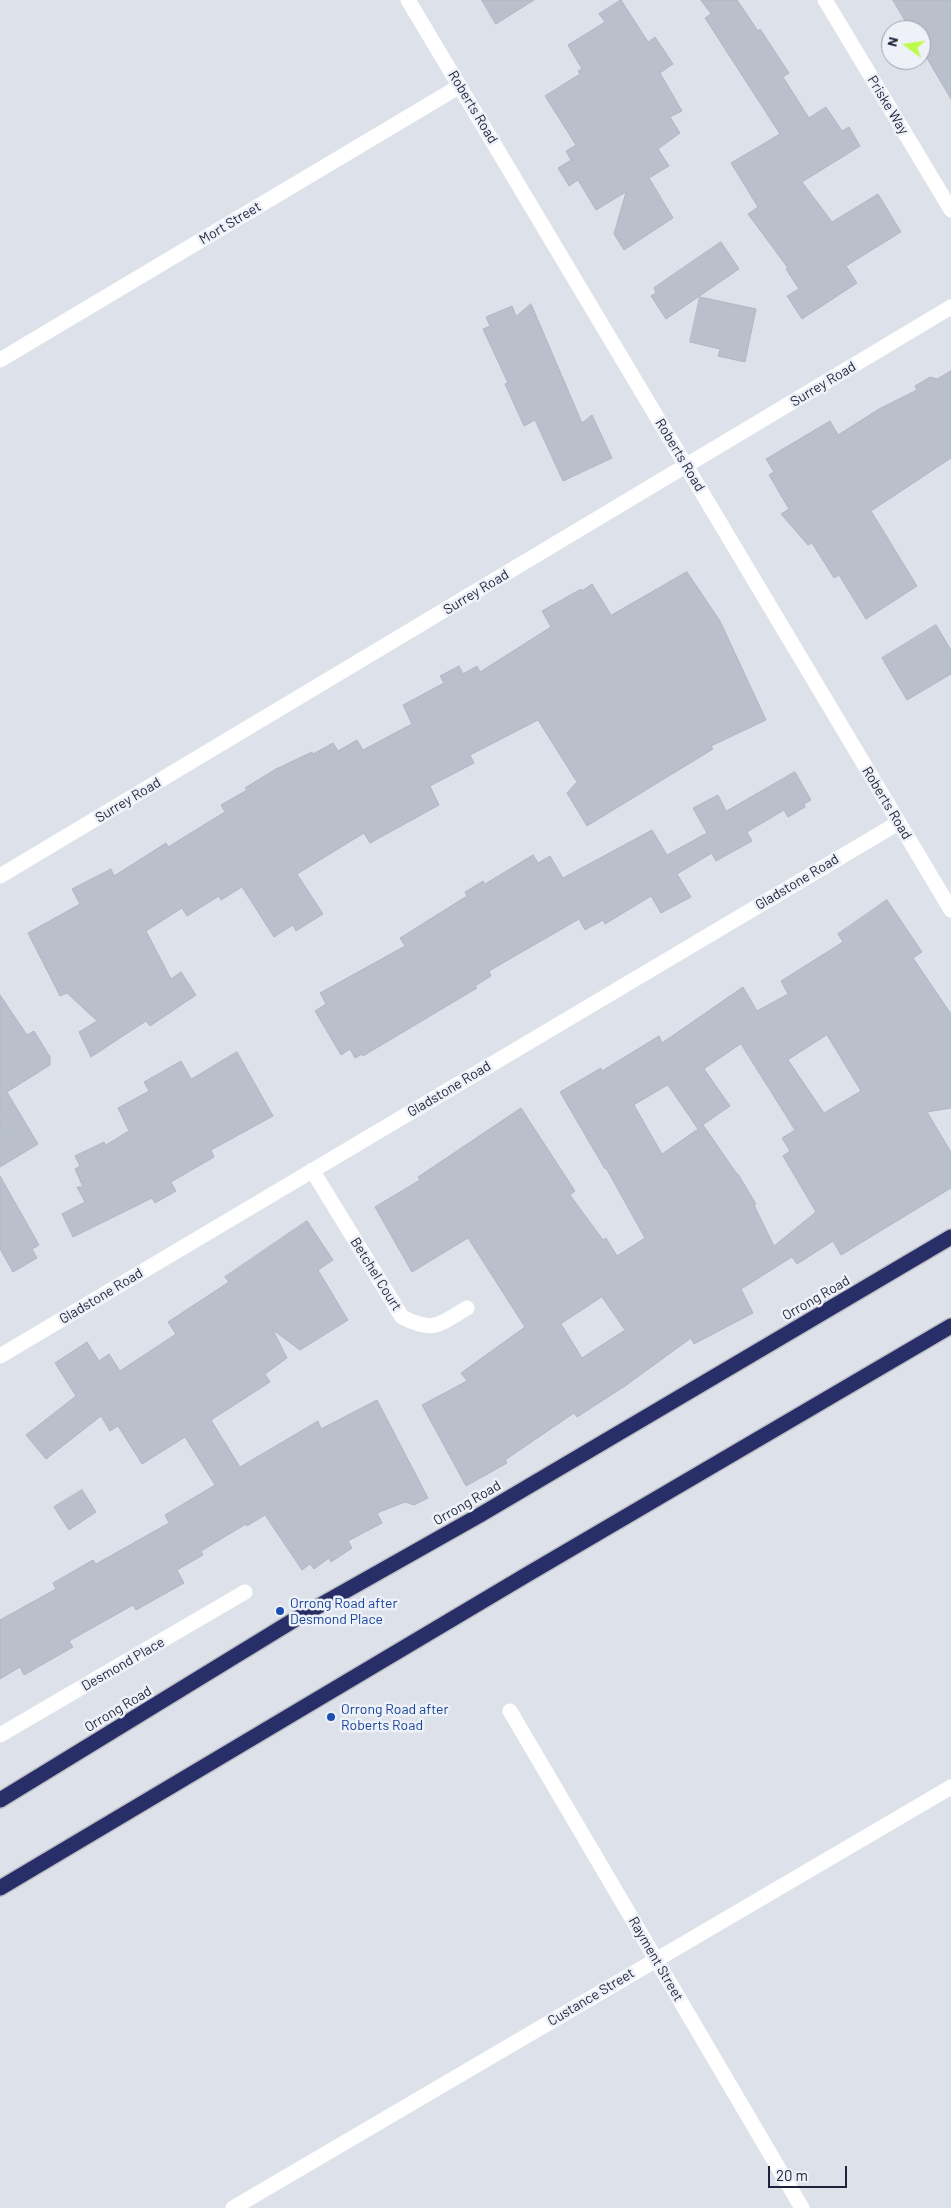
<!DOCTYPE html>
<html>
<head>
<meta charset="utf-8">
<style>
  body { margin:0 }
  #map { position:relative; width:951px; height:2208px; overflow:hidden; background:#dde2ea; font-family:Barlow,sans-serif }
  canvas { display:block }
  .north { position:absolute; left:881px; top:20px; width:50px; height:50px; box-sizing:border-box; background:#eef1f7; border:1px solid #9b9fac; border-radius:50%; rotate:284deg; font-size:14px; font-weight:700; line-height:20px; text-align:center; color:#1e233b }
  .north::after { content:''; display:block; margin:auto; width:18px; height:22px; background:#bdfb4b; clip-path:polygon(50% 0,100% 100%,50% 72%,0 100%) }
  .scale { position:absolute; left:768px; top:2166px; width:79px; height:22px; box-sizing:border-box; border:2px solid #1e233b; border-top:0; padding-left:6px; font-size:15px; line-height:18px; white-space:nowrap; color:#1e233b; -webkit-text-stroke:4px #eef1f7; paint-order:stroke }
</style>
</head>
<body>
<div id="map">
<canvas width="951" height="2208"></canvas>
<div class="north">N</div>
<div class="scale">20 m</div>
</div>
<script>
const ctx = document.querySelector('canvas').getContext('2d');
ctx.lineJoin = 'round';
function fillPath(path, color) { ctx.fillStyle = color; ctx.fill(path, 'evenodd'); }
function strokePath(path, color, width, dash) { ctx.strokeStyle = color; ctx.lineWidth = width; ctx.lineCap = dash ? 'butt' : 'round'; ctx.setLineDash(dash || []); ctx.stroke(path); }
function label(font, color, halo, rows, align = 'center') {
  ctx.font = font + ' Barlow,sans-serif'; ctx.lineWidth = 5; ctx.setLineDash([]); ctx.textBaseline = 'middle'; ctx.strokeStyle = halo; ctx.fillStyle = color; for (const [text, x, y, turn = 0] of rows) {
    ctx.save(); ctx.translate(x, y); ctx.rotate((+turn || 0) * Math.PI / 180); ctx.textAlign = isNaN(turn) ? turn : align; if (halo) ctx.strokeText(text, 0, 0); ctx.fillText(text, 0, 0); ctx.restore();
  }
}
const building = new Path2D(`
  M482,0H534L496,24Z
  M621,0L648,42L655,37L673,64L660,73L682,111L670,117L680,133L658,149L669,166L649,178L673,218L624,250L614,234L626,192L596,210L578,180L569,186L558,168L571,160L566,151L576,145L545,96L580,74L578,71L582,69L568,45L605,22L599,14Z
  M701,0H737L758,31L760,29L789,73L783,77L809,118L826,107L842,131L849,127L860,146L802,182L832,222L878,194L901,232L846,266L857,283L802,319L787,296L799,289L786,269L788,268L748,214L758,207L731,163L780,134L705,18L711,14Z
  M893,0H951V99L921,48V30H911Z
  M721,242L739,269L666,319L651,296L656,293L654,288Z
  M700,297L756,309L745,362L718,356L720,349L690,342Z
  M531,304L582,423L592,415L612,458L563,481L535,420L524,426L505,384L508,383L483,329L490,326L486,317L512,306L516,316Z
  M951,371V458L871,511L917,586L866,619L839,575L834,578L812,543L808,545L781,514L789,509L769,475L774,472L766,459L830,421L838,435L879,409L917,390L915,386L930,377L937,379Z
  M687,572L720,621L766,720L711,746L713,749L587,826L567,793L577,782L538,720L470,755L474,763L430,786L439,805L370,843L364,833L297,874L323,914L296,931L293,925L274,937L242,887L221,900L219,896L187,916L182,908L146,931L171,979L181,972L196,995L150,1026L146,1021L91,1057L79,1032L97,1021L67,993L60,996L28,933L80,904L72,889L111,869L114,876L166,843L168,847L225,812L221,805L247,790L245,788L276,769L312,752L313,754L333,743L338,751L357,740L363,750L412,724L403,705L444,683L440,676L459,666L463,674L477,666L480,672L551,627L542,611L581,589L582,591L592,584L611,615Z
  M936,625L951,650V674L907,700L882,658Z
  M795,772L811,800L804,804L805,807L788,817L784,810L747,832L752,841L716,861L712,853L677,874L691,897L661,913L651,896L605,924L603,920L585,930L579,919L489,971L491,976L475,986L477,988L363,1056L362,1054L355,1058L350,1049L341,1055L315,1011L326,1004L320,993L405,946L400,938L467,896L465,892L483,881L485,884L533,855L538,863L550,856L563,878L652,830L667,855L707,833L693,808L718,795L726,811Z
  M887,900L922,952L913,958L951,1014V1108L927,1112L951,1152V1188L841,1255L833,1241L797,1264L792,1257L741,1289L753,1313L694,1344L691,1338L625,1386L577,1417L574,1413L505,1460L507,1463L466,1486L422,1405L467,1381L461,1373L525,1327L468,1238L412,1272L375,1207L420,1180L418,1177L521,1108L575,1191L570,1195L603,1240L606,1238L617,1256L645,1238L606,1168L605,1169L560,1092L601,1068L602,1071L659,1036L662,1043L743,987L757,1011L788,994L781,981L843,942L838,934ZM827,1035L861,1091L824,1113L788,1060ZM741,1044L795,1130L782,1138L790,1151L783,1156L816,1212L774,1246L754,1205L756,1204L738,1174H737L703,1125L701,1126L730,1106L704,1069ZM668,1085L698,1129L662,1154L634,1105ZM602,1297L625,1330L582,1358L561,1324Z
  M0,995L27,1035L34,1031L50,1057V1065L7,1092L38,1144L0,1167Z
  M237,1052L273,1116L211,1150L214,1157L171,1182L176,1191L155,1203L152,1198L73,1237L62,1214L85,1202L77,1187H83L75,1169L80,1166L75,1156L104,1142L106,1145L129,1131L118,1108L149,1091L144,1082L181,1061L191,1079Z
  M0,1176L39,1245L32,1249L37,1258L13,1272L0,1249Z
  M307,1221L333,1260L318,1270L348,1320L300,1350L273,1330L287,1358L265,1374L270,1382L211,1420L240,1467L318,1421L321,1429L377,1400L428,1498L414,1505L405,1502L377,1513L382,1523L348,1541L352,1548L331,1562L329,1558L314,1569L310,1564L302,1570L265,1515L247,1526L246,1524L201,1551L203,1555L177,1570L184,1583L136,1610L133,1605L69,1641L73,1647L24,1675L20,1667L0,1679V1620L56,1589L53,1583L93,1560L96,1564L169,1523L165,1515L215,1485L185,1437L142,1464L118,1426L110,1431L101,1416L46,1459L26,1435L76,1396L55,1363L87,1342L99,1361L109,1354L120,1371L176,1334L168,1322L229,1282L225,1277Z
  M82,1490L96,1512L69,1530L54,1507Z`);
const street = new Path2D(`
  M408,0L951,910
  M825,0L951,210
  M0,360L460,86
  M0,876L951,307
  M312,1170L402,1317C434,1333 438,1325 467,1308
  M0,1356L898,823
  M510,1711L802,2208
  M0,1735L245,1592
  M233,2208L951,1787`);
const highway = new Path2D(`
  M0,1800L294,1620L480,1515L951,1237
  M0,1888L528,1574L951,1326`);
const markers = [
  [280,1611,5,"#1a4fb4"],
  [331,1717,5,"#1a4fb4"]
];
const streetNames = [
  ["Priske Way",888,105,59],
  ["Roberts Road",473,107,59],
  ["Mort Street",230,223,-31],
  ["Surrey Road",823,384,-31],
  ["Roberts Road",680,455,59],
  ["Surrey Road",476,592,-31],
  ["Surrey Road",128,800,-31],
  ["Roberts Road",887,803,59],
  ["Gladstone Road",797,882,-31],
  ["Gladstone Road",449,1089,-31],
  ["Betchel Court",376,1274,58],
  ["Gladstone Road",101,1296,-31],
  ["Orrong Road",816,1298,-30],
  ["Orrong Road",467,1503,-30],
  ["Desmond Place",123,1664,-30],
  ["Orrong Road",118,1709,-31],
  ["Rayment Street",656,1959,60],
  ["Custance Street",591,1997,-31]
];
const transitNames = [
  ["Orrong Road after",290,1603],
  ["Desmond Place",290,1619],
  ["Orrong Road after",341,1709],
  ["Roberts Road",341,1725]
];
fillPath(building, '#b9bfcb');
strokePath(building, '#afb6c4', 1);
strokePath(highway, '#bcbdc4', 18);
strokePath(street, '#fff', 15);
strokePath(highway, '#282e68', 15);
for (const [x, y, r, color] of markers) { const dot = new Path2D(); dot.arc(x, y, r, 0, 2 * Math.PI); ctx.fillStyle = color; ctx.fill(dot); strokePath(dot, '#eef1f7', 2); }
label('14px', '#1e233b', '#eef1f7', streetNames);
label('14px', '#164399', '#eef1f7', transitNames, 'left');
</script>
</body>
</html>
